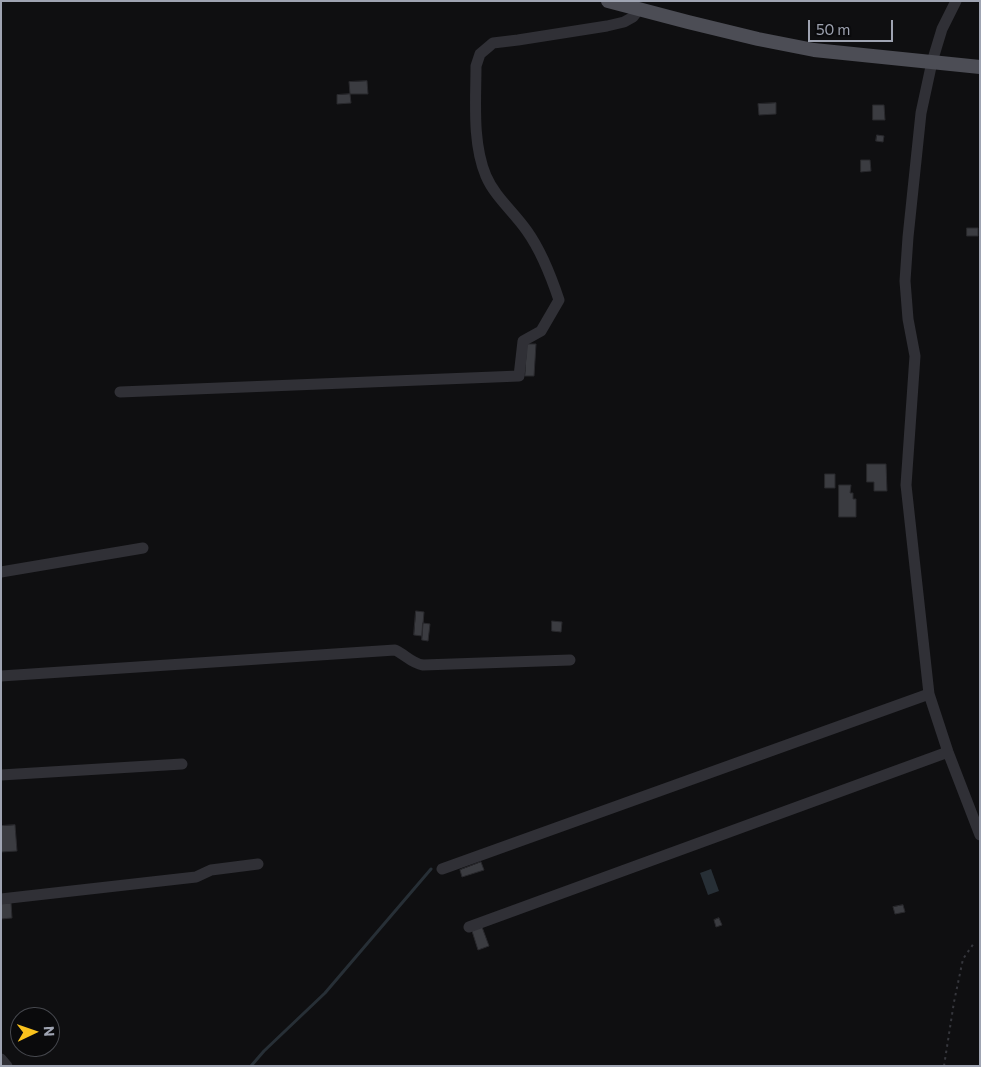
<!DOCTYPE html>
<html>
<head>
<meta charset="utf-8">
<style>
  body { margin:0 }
  #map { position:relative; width:981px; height:1067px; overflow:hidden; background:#0f0f11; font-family:Commissioner,sans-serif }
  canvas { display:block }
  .frame { position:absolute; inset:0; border:2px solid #9fa4b2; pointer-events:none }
  .north { position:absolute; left:10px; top:1007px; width:50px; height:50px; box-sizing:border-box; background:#0a0a0c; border:1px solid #46484e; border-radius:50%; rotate:87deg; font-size:14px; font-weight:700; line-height:20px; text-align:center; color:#9fa4b2 }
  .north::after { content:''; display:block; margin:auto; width:18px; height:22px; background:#fac21d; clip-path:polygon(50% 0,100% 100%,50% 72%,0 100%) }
  .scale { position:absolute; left:808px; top:20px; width:85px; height:22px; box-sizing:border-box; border:2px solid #9fa4b2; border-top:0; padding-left:6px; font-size:15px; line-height:18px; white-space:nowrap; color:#9fa4b2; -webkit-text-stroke:4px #0a0a0c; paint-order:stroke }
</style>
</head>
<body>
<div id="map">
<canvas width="981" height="1067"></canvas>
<div class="frame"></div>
<div class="north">N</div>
<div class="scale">50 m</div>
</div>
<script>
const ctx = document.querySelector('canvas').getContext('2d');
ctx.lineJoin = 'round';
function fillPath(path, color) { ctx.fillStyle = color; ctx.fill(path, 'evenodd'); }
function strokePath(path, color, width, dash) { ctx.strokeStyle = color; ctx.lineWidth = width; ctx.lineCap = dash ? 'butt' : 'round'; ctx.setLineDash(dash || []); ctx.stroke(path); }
const water = new Path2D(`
  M711,869L719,891L708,895L700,873Z`);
const stream = new Path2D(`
  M251,1066L264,1051L325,993L431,869`);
const building = new Path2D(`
  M367,81L368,94H350L349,82Z
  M350,94L351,103L337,104V95Z
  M776,103V114L759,115L758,104Z
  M873,105H884L885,120H873Z
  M877,135L884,136L883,142L876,141Z
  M861,160H870L871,171L861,172Z
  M967,228H978V236H967Z
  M527,344H536L534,376H525Z
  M867,464H886L887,491H874V482H867Z
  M825,474H835V488H825Z
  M839,485H851L850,493H853V499H856V517H839Z
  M416,611L424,612L422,636L414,635Z
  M552,621L562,622L561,632L552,631Z
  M423,623L430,624L428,641L422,640Z
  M15,825L17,851L1,852V826Z
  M481,862L484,870L462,877L460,870Z
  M1,903H11L12,918L1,919Z
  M903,905L905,912L895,914L893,907Z
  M719,918L722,925L716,927L714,920Z
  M482,927L489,946L478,950L472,931Z`);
const path = new Path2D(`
  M944,1066L954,1002L963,959L974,943`);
const minor = new Path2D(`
  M956,1L942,29L932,62L921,113L908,237L905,281L908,319L915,356L906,485L929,694L948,752L980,835
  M120,392L519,376L523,341L541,331L559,300C551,276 542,252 527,231C514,212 495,197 486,176C472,143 476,100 476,66L480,54L493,43L518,40L607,26L624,22L633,17L639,9
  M1,572L143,548
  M1,676L395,650C406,655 411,663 423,665L570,660
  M1,775L182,764
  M442,869L929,694
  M1,899L196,877L211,870L258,864
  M469,927L948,752
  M1,1059L7,1066`);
const major = new Path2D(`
  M608,1L688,22L758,39L814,50L980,67`);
fillPath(water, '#272f36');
strokePath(stream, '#272f36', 3);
fillPath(building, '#3b3c41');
strokePath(building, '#29292d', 1);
strokePath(path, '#36373d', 2, [2.5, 4]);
strokePath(minor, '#303036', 11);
strokePath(major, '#4c4d55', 14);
</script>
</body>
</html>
